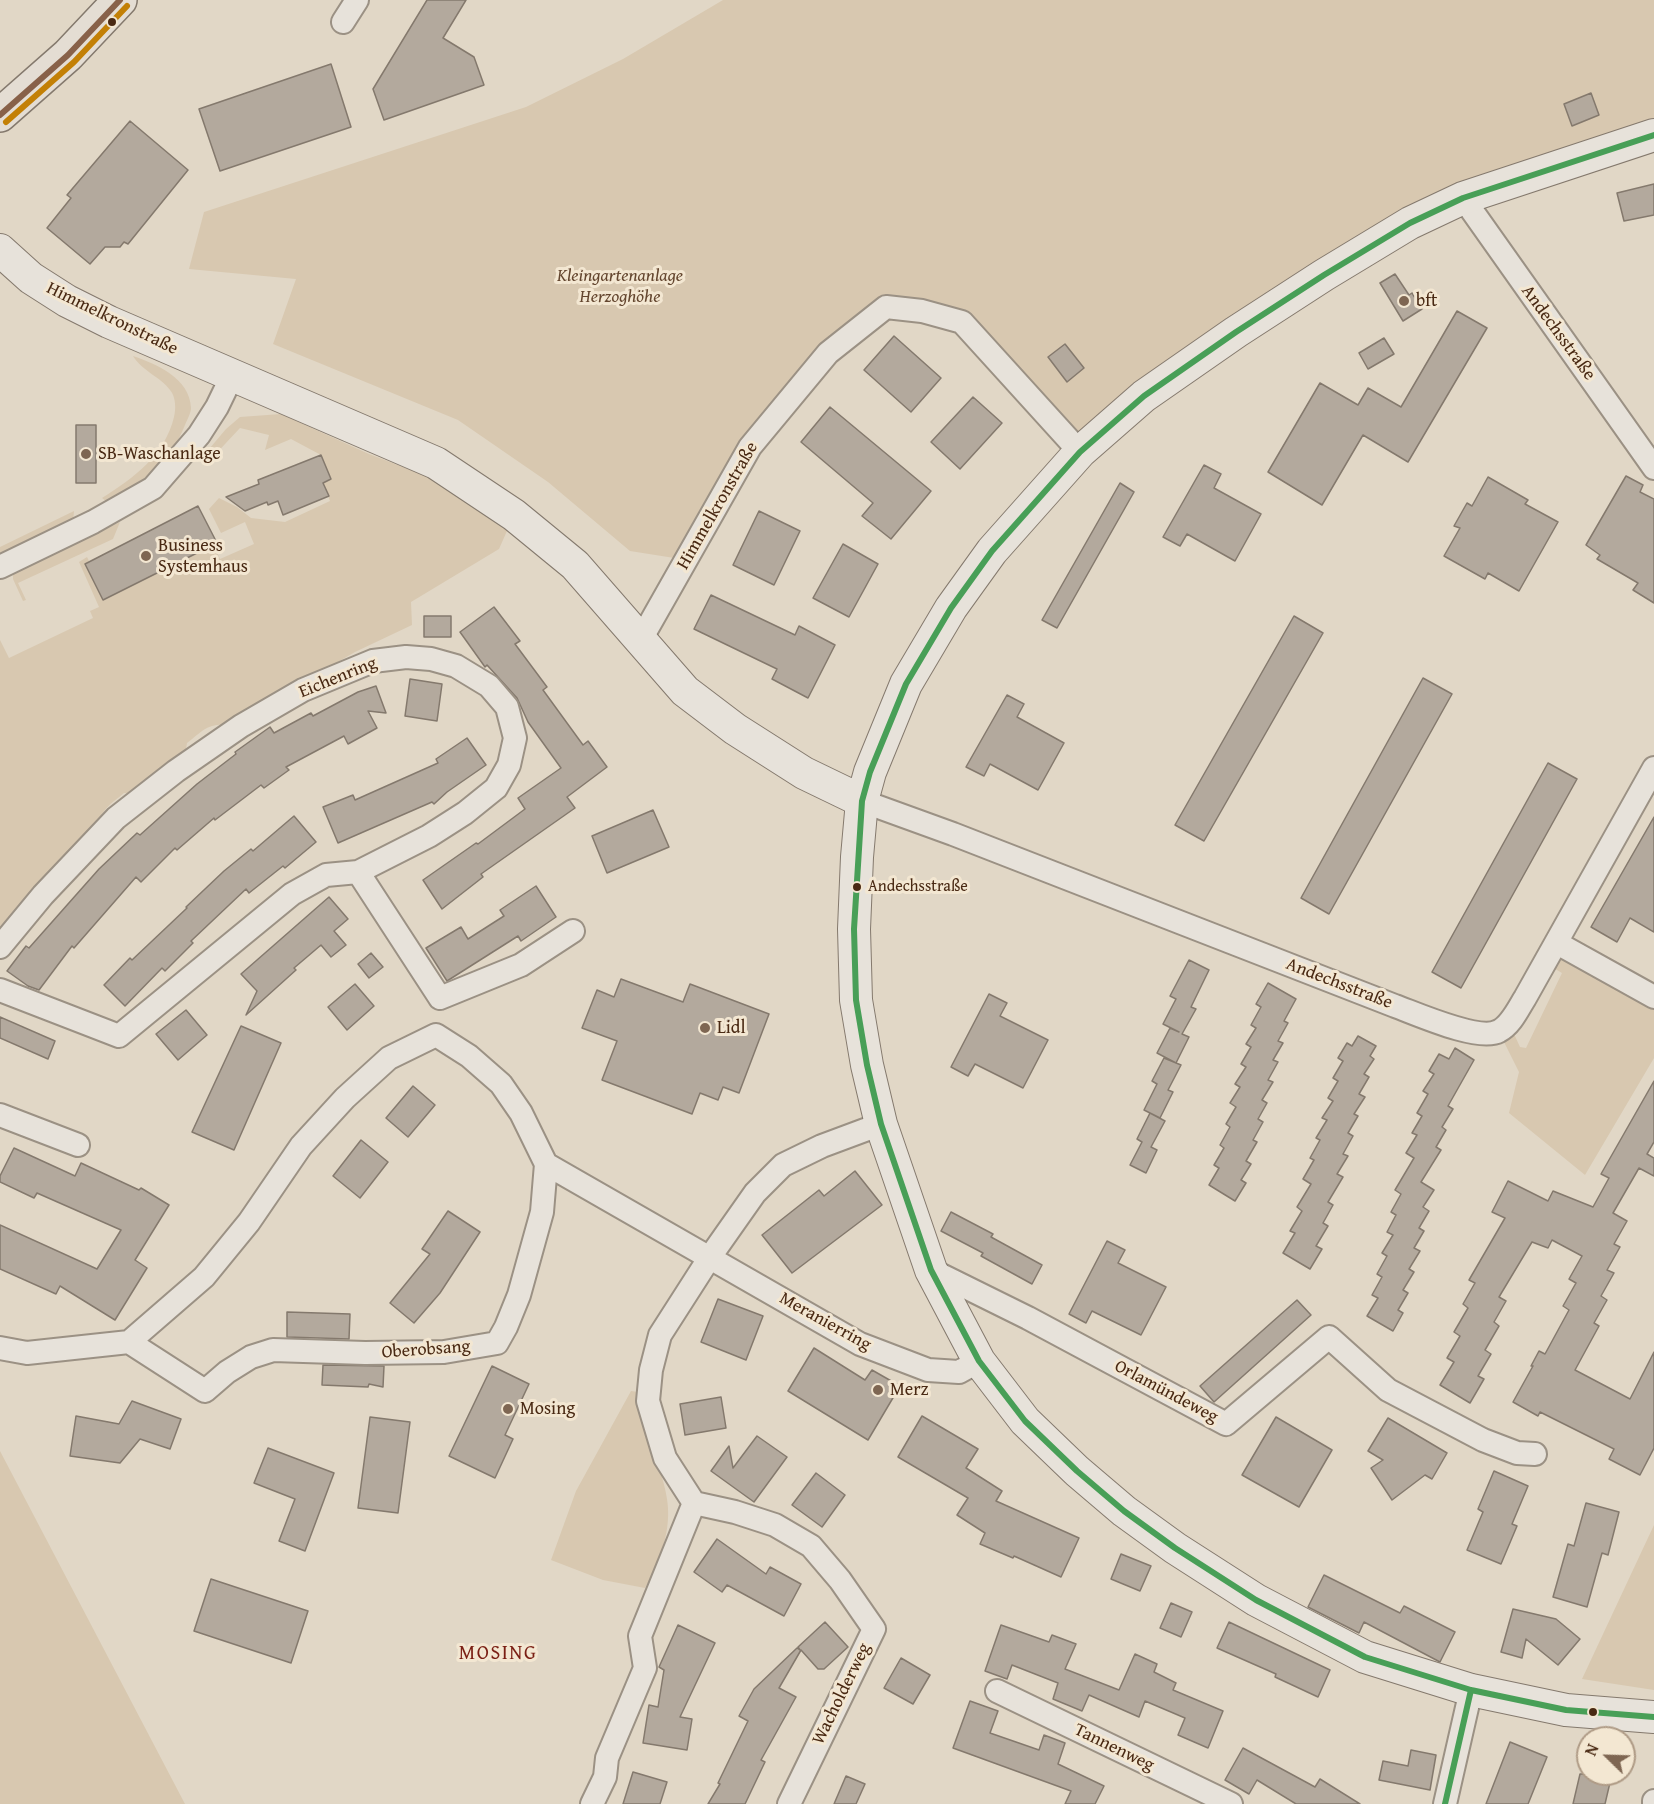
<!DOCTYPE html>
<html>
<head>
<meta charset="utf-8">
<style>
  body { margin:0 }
  #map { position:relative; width:1654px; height:1804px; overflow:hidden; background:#e1d7c6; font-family:"Gentium Book Plus",serif }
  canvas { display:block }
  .north { position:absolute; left:1576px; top:1726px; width:60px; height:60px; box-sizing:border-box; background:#f3e7d2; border:2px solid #af9b86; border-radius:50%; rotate:293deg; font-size:16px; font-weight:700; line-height:24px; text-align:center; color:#492913 }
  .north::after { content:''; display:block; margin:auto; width:21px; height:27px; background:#7e6652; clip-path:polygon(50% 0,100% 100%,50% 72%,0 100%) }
</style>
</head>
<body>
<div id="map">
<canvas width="1654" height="1804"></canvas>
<div class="north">N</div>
</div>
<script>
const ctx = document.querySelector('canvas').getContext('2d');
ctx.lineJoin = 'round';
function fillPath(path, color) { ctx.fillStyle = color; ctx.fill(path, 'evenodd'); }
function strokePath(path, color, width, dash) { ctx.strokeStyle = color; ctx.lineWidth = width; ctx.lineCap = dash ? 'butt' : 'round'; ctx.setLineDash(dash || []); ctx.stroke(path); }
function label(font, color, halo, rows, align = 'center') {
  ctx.font = font + ' "Gentium Book Plus",serif'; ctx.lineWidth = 6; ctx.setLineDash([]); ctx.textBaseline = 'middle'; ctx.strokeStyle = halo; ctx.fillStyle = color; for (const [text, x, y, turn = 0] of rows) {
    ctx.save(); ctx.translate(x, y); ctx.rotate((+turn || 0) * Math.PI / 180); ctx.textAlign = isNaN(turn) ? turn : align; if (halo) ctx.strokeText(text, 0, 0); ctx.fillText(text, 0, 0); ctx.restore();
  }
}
const green = new Path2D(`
  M723,0H1654V135L1463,198L1080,452L962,322L886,307L750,447L687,560L630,551L548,482L458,420L273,344L296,279L189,269L204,212L526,107L623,59Z
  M133,356C156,364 190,378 191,408C191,413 187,420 185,425C171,461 142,484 110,504L102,498C134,478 165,455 174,417C176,409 176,397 170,390C161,377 143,372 133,356Z
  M281,414L369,454L445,483L514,515L499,549L411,602L412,625L355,652L229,725C207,723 204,730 187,743L185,755L137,794L124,793C111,804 100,810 98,827L0,934V640L9,658L93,618L90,611L99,607L79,562L87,557L89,561L85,564L103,600L217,543L218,546L215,548L220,559L254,544L245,522L221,533L209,509L219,498L237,507L251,518L285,522L330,501L323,483L331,479L321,455L291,439L265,450L269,435L240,428L211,459L204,455L226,429L240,417Z
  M74,511L73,522L0,556V547Z
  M120,522L113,539L18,583L26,600L23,601L13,579V572Z
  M1557,943L1654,997V1058L1585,1175L1509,1113L1519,1072L1499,1032L1509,1023L1520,1047L1526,1048L1562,973L1545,963Z
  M631,1391L638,1392C642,1407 644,1422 649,1437C655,1458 664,1478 667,1499C672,1529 660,1563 645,1588L603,1580L551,1560L576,1491Z
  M0,1451L185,1804H0Z
  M1654,1525V1690L1582,1679Z`);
const building = new Path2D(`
  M427,0H466L443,38L474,57L484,85L384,120L373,89Z
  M331,64L351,127L220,171L199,109Z
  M1591,93L1599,115L1572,126L1564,104Z
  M130,121L188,170L128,244L124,242L120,247H105L90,264L47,228L71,198L67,195Z
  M1654,184V215L1624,221L1617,193Z
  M1395,274L1409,295L1412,293L1422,309L1403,321L1380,283Z
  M1457,311L1487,328L1408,462L1363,435L1322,505L1268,472L1320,383L1358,405L1368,388L1401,407Z
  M894,336L941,378L911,412L864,370Z
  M1384,338L1394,354L1368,369L1359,353Z
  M1065,344L1084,368L1067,382L1048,357Z
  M973,397L1002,423L960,469L931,442Z
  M830,407L931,491L891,539L862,516L873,503L801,442Z
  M76,425H96V483H76Z
  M321,455L331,479L323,483L329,496L283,515L278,501L268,505L267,502L245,511L226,497L259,484L258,480Z
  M1204,465L1221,474L1214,488L1261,514L1235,561L1187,534L1180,546L1163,537Z
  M1626,476L1643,485L1640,492L1654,499V603L1633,590L1638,583L1597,559L1600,555L1586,545Z
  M1488,477L1528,500L1525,504L1558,522L1519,591L1488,573L1485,579L1444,556L1460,528L1454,526L1467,503L1472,506Z
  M1120,483L1134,492L1057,628L1042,620Z
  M198,506L217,543L103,600L85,564Z
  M759,511L800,531L774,585L733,565Z
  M843,544L878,564L849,617L813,598Z
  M711,595L795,635L799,626L835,645L808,698L772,679L777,669L694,629Z
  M494,607L520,641L515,644L547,687L543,690L583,745L588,741L607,767L567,797L575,808L481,874L483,877L442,909L423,880L476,843L478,844L525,809L518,798L561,768L528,722L517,698L487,665L485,667L460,632Z
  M424,616H451V637H424Z
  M1294,616L1323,633L1204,841L1175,825Z
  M1423,678L1452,694L1329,914L1301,898Z
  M410,679L442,684L437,721L405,716Z
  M376,686L386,713L368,711L377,728L348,744L344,736L286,767L289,770L264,788L261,785L215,820L214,818L177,850L175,848L141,882L136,877L74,948L72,946L39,990L28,986L7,971L26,946L29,948L99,869L137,833L140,835L197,784L236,754L235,752L270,727L274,733L311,713L313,716L358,692Z
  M1007,695L1024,704L1017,717L1064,743L1038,790L990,764L984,776L966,767Z
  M467,738L486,765L447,792L434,804L432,802L338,843L323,807L353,795L355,800L438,763L436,759Z
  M1548,763L1577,779L1461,988L1432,972Z
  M653,810L669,847L607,873L592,836Z
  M294,816L316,842L285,868L283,866L249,893L246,889L191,941L193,943L165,971L162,968L125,1006L104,985L130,958L132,960L187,908L186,907L224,871L251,849L253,851Z
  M1654,817V932L1630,918L1617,942L1591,927Z
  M536,886L556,917L521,941L518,936L447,981L426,948L461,927L468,939L504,916L500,910Z
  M329,897L348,919L334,931L346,945L331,957L321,945L294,968L296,970L246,1015L257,991L241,974Z
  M371,953L383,967L369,978L358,964Z
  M1189,960L1209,970L1191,1007L1196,1009L1182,1034L1189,1037L1176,1063L1157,1053L1170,1028L1179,1032L1163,1024L1176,999L1170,996Z
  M621,979L683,1002L690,984L769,1014L739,1093L723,1087L718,1100L700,1093L692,1114L602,1080L617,1041L582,1028L597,990L614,997Z
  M1268,983L1296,999L1284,1021L1288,1023L1278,1041L1283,1043L1273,1060L1278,1062L1268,1080L1273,1082L1262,1100L1267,1103L1258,1119L1263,1122L1253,1140L1257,1142L1246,1161L1251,1164L1241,1180L1246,1183L1235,1201L1209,1185L1219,1168L1214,1165L1224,1148L1220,1145L1230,1127L1226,1124L1236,1107L1230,1103L1240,1087L1235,1084L1246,1067L1241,1064L1251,1047L1246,1044L1256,1028L1251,1025L1261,1007L1256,1004Z
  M355,984L374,1006L347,1030L328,1007Z
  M989,994L1007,1003L1000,1016L1048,1040L1023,1088L975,1064L968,1076L951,1067Z
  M186,1010L207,1035L178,1060L156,1034Z
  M0,1017L55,1041L48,1059L0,1038Z
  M241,1026L281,1043L234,1150L192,1132Z
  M1358,1036L1376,1046L1370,1056L1374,1059L1364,1074L1369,1077L1359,1094L1365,1097L1354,1114L1358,1116L1348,1133L1353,1136L1343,1154L1348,1156L1337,1174L1343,1177L1328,1202L1333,1205L1323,1223L1328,1226L1316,1246L1322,1249L1310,1269L1283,1253L1295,1233L1290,1231L1302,1211L1297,1207L1311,1184L1303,1179L1314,1160L1310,1158L1320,1140L1316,1138L1327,1120L1322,1118L1333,1101L1328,1098L1338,1081L1333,1078L1343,1061L1338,1058L1347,1043L1352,1046Z
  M1455,1048L1474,1060L1448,1106L1453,1109L1442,1127L1446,1130L1436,1147L1441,1150L1421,1182L1434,1190L1423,1207L1429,1211L1419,1228L1424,1231L1414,1248L1420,1251L1409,1269L1414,1272L1403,1290L1408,1293L1398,1310L1403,1313L1393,1331L1367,1316L1378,1298L1372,1295L1382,1277L1377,1274L1387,1256L1382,1253L1393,1235L1387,1232L1396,1215L1391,1212L1401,1194L1395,1190L1414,1158L1406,1153L1417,1135L1412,1133L1422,1116L1417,1113L1428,1094L1423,1091L1434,1074L1429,1071L1439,1054L1449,1059Z
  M1164,1058L1181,1065L1168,1090L1173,1092L1160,1118L1144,1110L1157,1084L1152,1081Z
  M1654,1081V1142L1647,1154L1654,1158V1176L1639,1168L1613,1213L1627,1221L1614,1244L1620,1247L1607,1270L1614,1273L1601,1296L1607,1300L1594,1323L1599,1326L1575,1370L1630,1399L1654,1352V1448L1640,1475L1609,1459L1614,1449L1540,1412L1538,1416L1513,1402L1533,1366H1531L1539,1351L1545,1354L1569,1310L1563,1306L1576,1283L1569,1279L1582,1256L1552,1240L1548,1248L1532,1242L1499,1297L1506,1301L1494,1322L1499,1326L1485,1350L1491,1354L1478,1376L1484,1379L1470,1403L1440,1385L1454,1362L1447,1358L1460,1336L1454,1332L1468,1308L1463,1304L1475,1283L1469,1280L1505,1218L1492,1212L1508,1181L1548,1201L1553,1191L1593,1207L1609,1178L1601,1174Z
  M413,1086L435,1105L408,1137L386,1118Z
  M1150,1113L1165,1121L1151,1147L1157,1150L1146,1173L1130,1165L1142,1142L1137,1139Z
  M361,1140L388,1162L360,1198L333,1176Z
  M14,1148L75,1176L81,1163L139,1190L141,1188L169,1205L135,1260L147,1268L115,1320L60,1286L56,1294L0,1269V1225L97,1269L121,1230L37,1193L34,1198L0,1182V1176Z
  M855,1171L882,1205L792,1273L762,1235L819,1190L824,1196Z
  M448,1211L480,1232L440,1293L414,1323L390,1303L430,1254L422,1249Z
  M951,1212L993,1234L991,1237L1042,1265L1032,1284L981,1256L983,1253L941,1231Z
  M1107,1241L1125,1250L1118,1263L1166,1287L1141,1335L1092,1311L1086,1323L1069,1314Z
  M718,1299L763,1316L746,1360L701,1342Z
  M1297,1300L1311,1315L1214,1402L1200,1386Z
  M287,1312L350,1314L349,1339L287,1337Z
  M814,1348L865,1380L872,1370L900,1386L868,1440L788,1391Z
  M323,1365L384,1366L383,1387L369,1384L368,1387L322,1385Z
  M492,1366L529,1384L505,1435L513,1439L495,1478L449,1456Z
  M721,1397L726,1428L685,1435L680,1404Z
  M132,1401L181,1419L170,1449L140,1439L120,1463L70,1456L76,1416L119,1424Z
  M922,1416L978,1449L966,1468L1002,1491L996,1501L1079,1538L1061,1577L1014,1556L1013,1558L980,1544L985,1533L957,1515L968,1498L898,1457Z
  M370,1417L410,1422L398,1513L358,1508Z
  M1276,1417L1332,1450L1299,1507L1242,1475Z
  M1388,1418L1447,1453L1432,1479L1425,1475L1392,1500L1371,1468L1383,1460L1368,1451Z
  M757,1436L787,1457L754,1502L711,1471L729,1446L733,1468Z
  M268,1448L334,1473L305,1551L279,1541L295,1499L254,1483Z
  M1494,1471L1528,1486L1512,1524L1517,1526L1501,1564L1467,1550L1483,1512L1478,1509Z
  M816,1473L845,1495L822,1527L792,1505Z
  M1586,1503L1619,1512L1608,1555L1602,1553L1587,1607L1553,1597L1568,1544L1574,1546Z
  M717,1539L766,1574L770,1567L801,1584L784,1616L727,1585L722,1592L694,1572Z
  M1121,1554L1151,1566L1140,1591L1111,1579Z
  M1324,1575L1400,1613L1404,1606L1455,1632L1440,1662L1364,1622L1359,1633L1308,1607Z
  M211,1579L308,1611L291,1663L194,1631Z
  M1171,1603L1192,1612L1181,1637L1160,1628Z
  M1513,1609L1556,1619L1580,1639L1558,1665L1526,1639L1522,1658L1501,1652Z
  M825,1622L848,1647L824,1669H818L801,1650L779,1688L796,1697L761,1760L765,1762L745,1804H708L720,1784L718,1783L748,1721L739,1716L754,1689L797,1648L800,1650L798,1647Z
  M1229,1622L1330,1670L1318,1697L1275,1677L1276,1674L1217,1648Z
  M678,1625L715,1643L680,1717L692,1719L687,1750L643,1743L649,1705L658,1707L664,1670L659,1667Z
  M1001,1625L1049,1642L1052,1635L1076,1644L1065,1669L1119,1690L1135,1654L1157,1664L1154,1672L1176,1683L1173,1690L1223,1711L1208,1748L1178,1735L1185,1718L1145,1701L1139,1717L1089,1695L1082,1711L1053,1699L1058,1683L1012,1665L1007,1679L985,1671Z
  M901,1658L930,1675L913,1704L884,1688Z
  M970,1701L998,1711L990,1733L1039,1750L1044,1735L1065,1743L1058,1764L1104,1786L1095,1804H1065L1071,1791L953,1748Z
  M1510,1742L1547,1757L1528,1804H1486Z
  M1243,1748L1315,1787L1320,1779L1360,1804H1296L1257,1780L1249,1794L1225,1780Z
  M1411,1750L1436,1755L1430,1790L1379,1780L1383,1761L1408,1766Z
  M633,1772L667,1782L660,1804H623Z
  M1580,1774H1612L1605,1804H1573Z
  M846,1776L865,1784L856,1804H834Z`);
const street = new Path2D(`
  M343,22L357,0
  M1463,198L1654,468
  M0,567L93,522L153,488L199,435L217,407L232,376
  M640,641L750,447L828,353L886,307L922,311L962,322L1080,452
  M862,801L953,834L1395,1006C1417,1014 1479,1042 1499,1031C1511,1025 1518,1009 1525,998L1654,768
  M358,872L440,998
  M1557,943L1654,997
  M0,947L43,895L116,818L176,771L241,726L303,690L373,661L406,657L431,659L456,666L489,686L507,707L515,738L509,765L496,788L465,813L429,836L358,872L326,875L292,894L119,1036L0,990
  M440,998L521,965L573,931
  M0,1115L78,1145
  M546,1164L860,1344L928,1370L959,1372L979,1361
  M931,1270L1028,1318L1226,1424L1329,1337L1388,1390L1483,1440L1517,1453L1535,1454
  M0,1348L27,1353L129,1342L204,1277L249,1222L301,1146L345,1098L389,1058L436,1035L469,1056L501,1084L521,1113L546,1164L542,1212L519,1295L506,1327L497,1343L444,1352L365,1353L273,1350L251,1357L227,1372L205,1391L129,1342
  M694,1503L665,1458L648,1401L651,1370L660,1335L710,1257L755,1193L783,1165L822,1146L881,1124
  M997,1691L1231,1804
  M592,1804L605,1777L607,1758L645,1668L640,1636L694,1503L735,1512L775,1525L811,1546L840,1580L874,1629L789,1804
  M1445,1804L1471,1690
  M1654,1804V1801`);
const secondary = new Path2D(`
  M1654,135L1463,198L1410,223L1324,275L1236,332L1144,396L1080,452L992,551L951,608L906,684L870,772L862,801L857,857L854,929L856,1000L867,1065L881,1124L931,1270L979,1361L1025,1421L1077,1471L1124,1511L1175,1548L1256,1600L1365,1657L1471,1690L1566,1710L1654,1717
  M0,250L31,278L67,301L109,322L436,463L514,515L575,565L685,691L735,729L804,773L862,801`);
const primary = new Path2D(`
  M0,115L68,55L120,0`);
const bus1 = new Path2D(`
  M1654,135L1463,198L1410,223L1324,275L1236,332L1144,396L1080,452L992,551L951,608L906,684L870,772L862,801L854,929L856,1000L867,1065L881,1124L931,1270L979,1361L1025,1421L1077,1471L1124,1511L1175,1548L1256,1600L1365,1657L1471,1690L1566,1710L1654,1717
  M1445,1804L1471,1690`);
const bus2 = new Path2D(`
  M0,115L68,55L120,0`);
const bus3 = new Path2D(`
  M6,122L74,62L127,6`);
const markers = [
  [112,22,5,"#492913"],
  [1404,301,6,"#7e6652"],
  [86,454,6,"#7e6652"],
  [146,556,6,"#7e6652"],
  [857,887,5,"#492913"],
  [705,1028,6,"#7e6652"],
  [878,1390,6,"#7e6652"],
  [508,1409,6,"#7e6652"],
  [1593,1712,5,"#492913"]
];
const busNames = [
  ["Andechsstraße",868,887]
];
const parkNames = [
  ["Kleingartenanlage",620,276],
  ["Herzoghöhe",620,297]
];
const poiNames = [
  ["bft",1416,301],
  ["SB-Waschanlage",98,454],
  ["Business",158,546],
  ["Systemhaus",158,567],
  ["Lidl",717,1028],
  ["Merz",890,1390],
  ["Mosing",520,1409]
];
const streetNames = [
  ["Himmelkronstraße",112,319,26],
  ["Andechsstraße",1558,333,54],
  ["Himmelkronstraße",718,506,-60],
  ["Eichenring",338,678,-22],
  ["Andechsstraße",1339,984,21],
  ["Meranierring",825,1322,29],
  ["Oberobsang",426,1350,-4],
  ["Orlamündeweg",1166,1392,28],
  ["Wacholderweg",842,1694,-64],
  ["Tannenweg",1114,1748,26]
];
const neighbourhoodNames = [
  ["MOSING",498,1654]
];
fillPath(green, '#d8c8b0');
fillPath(building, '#b3a99d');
strokePath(building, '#84796d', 1.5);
strokePath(street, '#9b9184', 26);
strokePath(secondary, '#84796d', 34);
strokePath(primary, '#84796d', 36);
strokePath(street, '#e7e2da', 22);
strokePath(secondary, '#e7e2da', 32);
strokePath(primary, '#e4ddd3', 33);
strokePath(bus1, '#489f57', 6);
strokePath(bus2, '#886149', 6);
strokePath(bus3, '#c38006', 6);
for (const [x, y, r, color] of markers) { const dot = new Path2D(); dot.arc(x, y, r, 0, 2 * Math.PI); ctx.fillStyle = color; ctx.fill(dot); strokePath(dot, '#f3e7d2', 2); }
label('16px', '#492913', '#f3e7d2', busNames, 'left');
label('italic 18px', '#64462f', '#f3e7d2', parkNames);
label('18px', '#492913', '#f3e7d2', poiNames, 'left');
label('18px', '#492913', '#f3e7d2', streetNames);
ctx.letterSpacing = '1.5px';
label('20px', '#7a1f14', '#f3e7d2', neighbourhoodNames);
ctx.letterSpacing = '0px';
</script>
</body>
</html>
